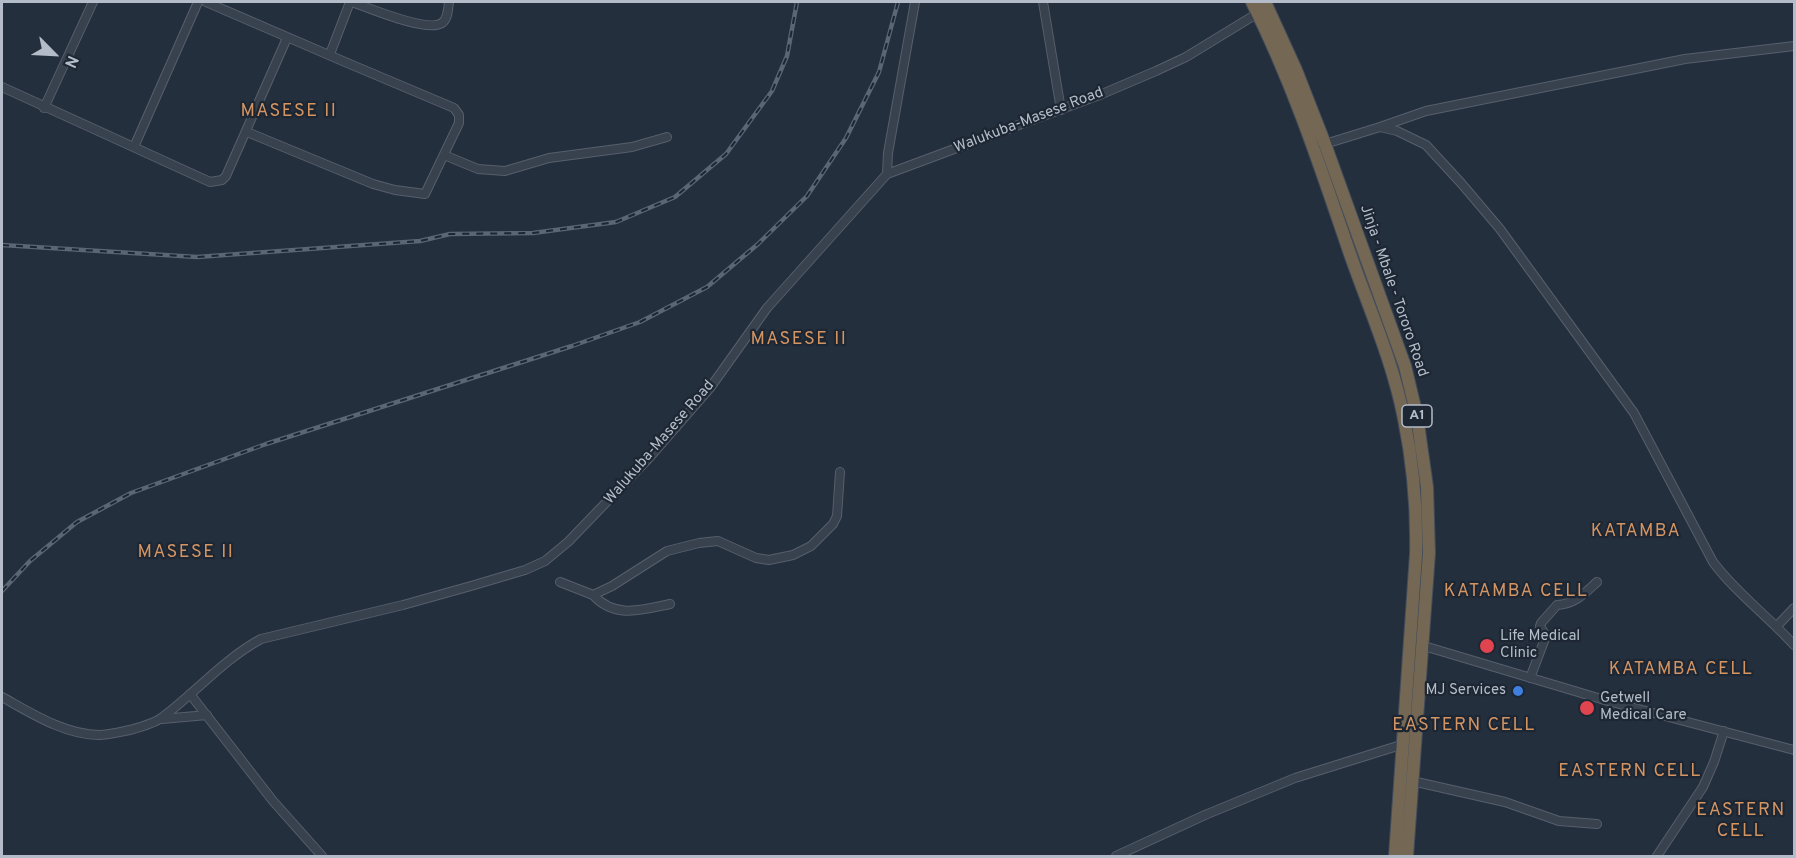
<!DOCTYPE html>
<html>
<head>
<meta charset="utf-8">
<style>
  body { margin:0 }
  #map { position:relative; width:1796px; height:858px; overflow:hidden; background:#242f3e; font-family:Overpass,sans-serif }
  canvas { display:block }
  .frame { position:absolute; inset:0; border:3px solid #b4bcc9; pointer-events:none }
  .north { position:absolute; left:24px; top:24px; width:60px; height:60px; -webkit-text-stroke:4px #1d2633; paint-order:stroke; rotate:114deg; font-size:16px; font-weight:700; line-height:24px; text-align:center; color:#b4bcc9 }
  .north::after { content:''; display:block; margin:auto; width:21px; height:27px; background:#b4bcc9; clip-path:polygon(50% 0,100% 100%,50% 72%,0 100%) }
</style>
</head>
<body>
<div id="map">
<canvas width="1796" height="858"></canvas>
<div class="frame"></div>
<div class="north">N</div>
</div>
<script>
const ctx = document.querySelector('canvas').getContext('2d');
ctx.lineJoin = 'round';
function strokePath(path, color, width, dash) { ctx.strokeStyle = color; ctx.lineWidth = width; ctx.lineCap = dash ? 'butt' : 'round'; ctx.setLineDash(dash || []); ctx.stroke(path); }
function label(font, color, halo, rows, align = 'center') {
  ctx.font = font + ' Overpass,sans-serif'; ctx.lineWidth = 4.5; ctx.setLineDash([]); ctx.textBaseline = 'middle'; ctx.strokeStyle = halo; ctx.fillStyle = color; for (const [text, x, y, turn = 0] of rows) {
    ctx.save(); ctx.translate(x, y); ctx.rotate((+turn || 0) * Math.PI / 180); ctx.textAlign = isNaN(turn) ? turn : align; if (halo) ctx.strokeText(text, 0, 0); ctx.fillText(text, 0, 0); ctx.restore();
  }
}
const minor = new Path2D(`
  M206,2L345,62L447,105L454,108L459,115V123L425,194L395,190L373,184L247,132
  M352,2C369,8 427,33 442,23C448,19 448,9 449,2
  M1043,2L1061,110
  M330,54L350,2
  M2,87L210,182L222,180L226,176L287,38
  M44,108L93,2
  M1380,127L1426,111L1685,59L1794,46
  M1325,144L1380,127L1397,131L1426,145L1461,183L1500,229L1634,413L1713,562C1736,593 1768,616 1794,645
  M134,147L198,2
  M444,155L478,169L505,171L549,158L632,147L667,137
  M887,174L888,153L915,2
  M560,582L593,595L612,586L667,551L699,543L718,541L756,558L769,560L793,555L811,546L833,524L837,516L840,472
  M593,595C615,619 642,610 670,604
  M1777,626L1794,608
  M1424,646L1608,701L1794,750
  M1530,678L1546,636L1540,626L1541,623L1557,605C1575,604 1584,594 1597,582
  M190,694L273,801L322,856
  M2,697C31,713 65,735 99,735C109,735 120,732 130,730C141,727 156,723 164,716C197,691 224,659 261,639L403,605L471,586L525,570L545,561L568,542L649,458L710,388L767,308L887,174L1102,94L1156,71L1186,57L1258,13
  M162,719L207,715
  M1412,781L1505,802L1559,821L1597,824
  M1116,856L1205,815L1295,778L1404,744
  M1657,856L1703,787L1714,762L1724,731`);
const highway = new Path2D(`
  M1252,2C1292,81 1320,166 1349,251C1368,306 1393,361 1404,419C1413,463 1417,509 1416,554L1395,856
  M1265,2L1296,70L1325,144L1405,366L1417,416L1427,487L1429,553L1407,856`);
const rail = new Path2D(`
  M2,245L197,257L420,241L450,234L533,233L616,222L675,197L726,154L772,91L787,56L797,2
  M2,591L30,561L77,522L131,493L266,444L572,346L640,322L707,287L758,244L807,196L846,138L879,72L898,2`);
const markers = [
  [1487,646,8,"#e0444e"],
  [1518,691,6,"#3f7fe0"],
  [1587,708,8,"#e0444e"]
];
const shields = [
  [1417,416,30]
];
const shieldNames = [
  ["A1",1417,416]
];
const streetNames = [
  ["Walukuba-Masese Road",1029,121,-21],
  ["Jinja - Mbale - Tororo Road",1393,291,71],
  ["Walukuba-Masese Road",660,443,-49]
];
const poiNames = [
  ["Life Medical",1500,637],
  ["Clinic",1500,654],
  ["MJ Services",1506,691,"right"],
  ["Getwell",1600,699],
  ["Medical Care",1600,716]
];
const quarterNames = [
  ["MASESE II",289,112],
  ["MASESE II",799,340],
  ["KATAMBA",1636,532],
  ["MASESE II",186,553],
  ["KATAMBA CELL",1516,592],
  ["KATAMBA CELL",1681,670],
  ["EASTERN CELL",1464,726],
  ["EASTERN CELL",1630,772],
  ["EASTERN",1741,811],
  ["CELL",1741,832]
];
strokePath(minor, '#565f6c', 10);
strokePath(highway, '#434c59', 14);
strokePath(minor, '#38414e', 8);
strokePath(highway, '#746855', 12);
strokePath(rail, '#5a6575', 4.5);
strokePath(rail, '#1d2633', 2, [7]);
for (const [x, y, r, color] of markers) { const dot = new Path2D(); dot.arc(x, y, r, 0, 2 * Math.PI); ctx.fillStyle = color; ctx.fill(dot); strokePath(dot, '#1d2633', 2); }
for (const [x, y, w] of shields) { const box = new Path2D(); box.roundRect(x - w / 2, y - 11, w, 22, 4.5); ctx.fillStyle = '#1d2633'; ctx.fill(box); strokePath(box, '#b4bcc9', 1.5); }
label('bold 14px', '#b4bcc9', null, shieldNames);
label('15px', '#b4bcc9', '#1d2633', streetNames);
label('15px', '#b4bcc9', '#1d2633', poiNames, 'left');
ctx.letterSpacing = '1.5px';
label('18px', '#d59563', '#1d2633', quarterNames);
ctx.letterSpacing = '0px';
</script>
</body>
</html>
